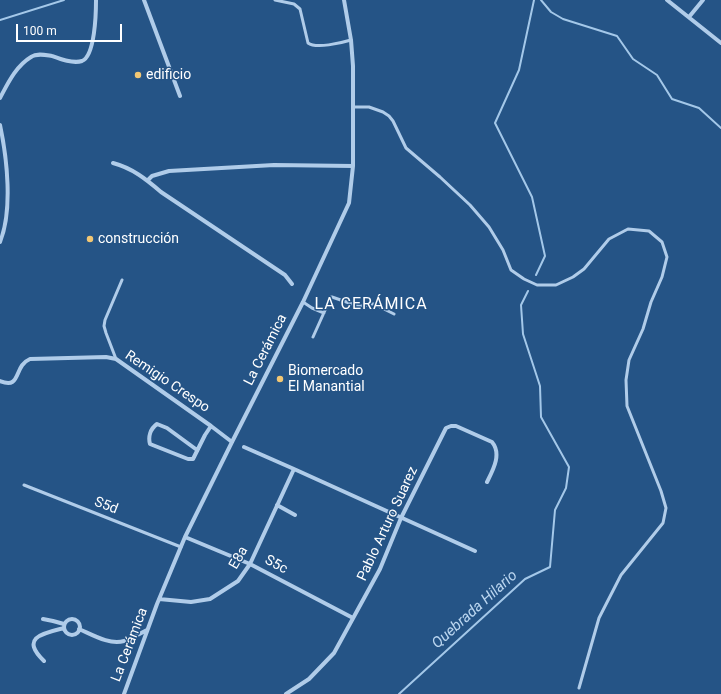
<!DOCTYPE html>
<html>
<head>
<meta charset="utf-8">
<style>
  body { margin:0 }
  #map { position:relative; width:721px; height:694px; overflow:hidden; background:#255486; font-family:Roboto,sans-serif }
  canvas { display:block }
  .scale { position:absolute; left:16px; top:24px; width:106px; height:18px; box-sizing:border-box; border:2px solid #fff; border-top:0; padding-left:5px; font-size:12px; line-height:14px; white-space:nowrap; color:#fff; -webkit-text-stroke:3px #255486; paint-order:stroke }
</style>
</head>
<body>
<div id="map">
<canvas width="721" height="694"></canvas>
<div class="scale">100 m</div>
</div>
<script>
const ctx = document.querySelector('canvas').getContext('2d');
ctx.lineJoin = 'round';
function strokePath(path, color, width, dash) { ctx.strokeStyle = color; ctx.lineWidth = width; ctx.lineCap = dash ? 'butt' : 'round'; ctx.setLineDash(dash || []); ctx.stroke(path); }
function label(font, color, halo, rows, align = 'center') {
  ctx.font = font + ' Roboto,sans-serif'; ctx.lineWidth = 3; ctx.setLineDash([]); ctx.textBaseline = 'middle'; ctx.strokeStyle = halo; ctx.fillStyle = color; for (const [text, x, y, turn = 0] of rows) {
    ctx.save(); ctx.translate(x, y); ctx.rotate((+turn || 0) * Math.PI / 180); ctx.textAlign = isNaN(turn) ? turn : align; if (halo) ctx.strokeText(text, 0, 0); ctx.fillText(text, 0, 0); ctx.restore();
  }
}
const stream = new Path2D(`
  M534,0L519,70L495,123L532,197L545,256L536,275
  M541,0L551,12L563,19L617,36L633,59L657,75L672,99L699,108L721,128
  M0,20L64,0
  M399,694L525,579L550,567L555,510L566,488L569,467L541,417L540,386L523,334L521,305L528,291`);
const lane = new Path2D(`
  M275,0L294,4L300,9L308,43C316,49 341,43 351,40
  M353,107H369L383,112L389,116L393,121L406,148L440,177L470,205L489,227L503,250L511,270L524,279L537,285H556L573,277L584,269L609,239L628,229L649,231L662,242L667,257L662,277L651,302L643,329L629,360L626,380L627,406L661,491L666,508L663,523L621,575L599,618L579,688
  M303,302L312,308L324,313
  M313,337L331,297H332L358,306H364L370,304H374L394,314
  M116,359L106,333L104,326L105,320L122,280
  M24,485L181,547`);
const street = new Path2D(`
  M144,0L180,96
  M667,0L721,43
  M689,17L703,0
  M0,98C8,83 16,66 31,57C37,53 45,55 52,56C60,59 73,64 82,61C95,56 96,13 96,0
  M0,125C7,158 13,210 0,242
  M113,163C132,168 146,179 161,192L285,275L292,284
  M148,180L152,176L169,171L274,165L353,166
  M0,381C22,390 13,366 30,359L106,357L116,359L211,426L232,442
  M244,447L294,469L475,551
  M197,450L167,428L157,424C150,429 148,437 150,444L188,459H193L205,435L211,426
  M277,505L295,515
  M185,537L250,564L353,618
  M159,599L191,602L210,599L238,581L250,564L294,469
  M43,619L53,621L64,624
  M64 627a8 8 0 1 1 16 0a8 8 0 1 1-16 0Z
  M79,629C93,635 109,645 124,641C132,638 140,634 147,630
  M44,661C19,637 44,633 64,628
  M124,694L157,604L185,537L232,442L303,302L349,203L353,166V66L351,40L344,0
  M286,694L309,679L334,653L380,569L401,518L446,428L451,426H456L492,442C502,454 493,470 487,482`);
const markers = [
  [138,75,4,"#f2c774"],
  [90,239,4,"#f2c774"],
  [280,379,4,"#f2c774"]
];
const poiNames = [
  ["edificio",146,75],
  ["construcción",98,239],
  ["Biomercado",288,371],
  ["El Manantial",288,387]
];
const streetNames = [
  ["La Cerámica",266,350,-63],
  ["Remigio Crespo",167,382,34],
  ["S5d",106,506,21],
  ["Pablo Arturo Suarez",388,524,-65],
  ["E8a",239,558,-60],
  ["S5c",276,565,28],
  ["La Cerámica",130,645,-69]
];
const waterNames = [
  ["Quebrada Hilario",475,610,-42]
];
const quarterNames = [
  ["LA CERÁMICA",371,305]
];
strokePath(stream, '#a4c8e9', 2);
strokePath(lane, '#b0cce9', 3);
strokePath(street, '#b0cce9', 4);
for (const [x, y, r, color] of markers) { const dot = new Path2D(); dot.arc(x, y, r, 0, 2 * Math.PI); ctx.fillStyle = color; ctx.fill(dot); strokePath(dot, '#255486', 1.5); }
label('14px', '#fff', '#255486', poiNames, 'left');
label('14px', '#fff', '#255486', streetNames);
label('italic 15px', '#bbd6f0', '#255486', waterNames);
ctx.letterSpacing = '1px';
label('16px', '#fff', '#255486', quarterNames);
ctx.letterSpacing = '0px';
</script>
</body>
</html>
